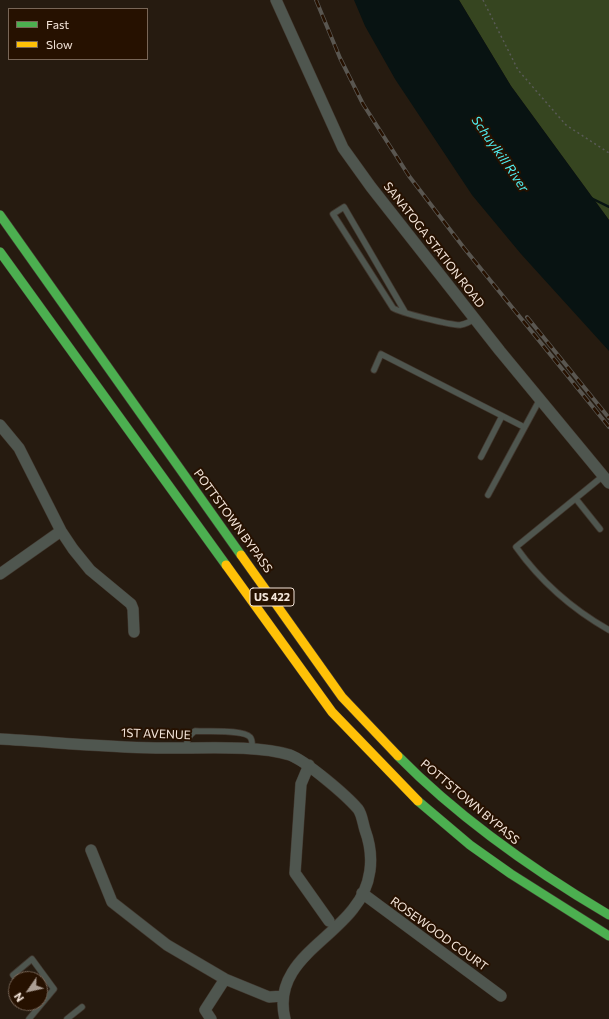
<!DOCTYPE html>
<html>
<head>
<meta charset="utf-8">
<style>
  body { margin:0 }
  #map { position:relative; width:609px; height:1019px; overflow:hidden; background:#261b10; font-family:Commissioner,sans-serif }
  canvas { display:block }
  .legend { position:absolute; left:8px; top:8px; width:140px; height:52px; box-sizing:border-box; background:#261100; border:1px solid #786657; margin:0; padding:5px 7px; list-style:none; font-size:12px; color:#f4e5d9 }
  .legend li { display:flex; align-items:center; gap:8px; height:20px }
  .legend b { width:20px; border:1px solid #786657 }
  .north { position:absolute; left:8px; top:971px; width:40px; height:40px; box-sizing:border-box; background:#261100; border:1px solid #786657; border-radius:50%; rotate:236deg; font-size:11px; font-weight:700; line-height:16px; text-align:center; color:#f4e5d9 }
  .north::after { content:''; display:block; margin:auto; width:14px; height:18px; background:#ac9e93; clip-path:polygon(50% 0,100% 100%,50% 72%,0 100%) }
</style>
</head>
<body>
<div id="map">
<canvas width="609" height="1019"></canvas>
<ul class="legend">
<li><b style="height:5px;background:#4caf50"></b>Fast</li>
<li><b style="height:5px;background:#ffc107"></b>Slow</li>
</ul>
<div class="north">N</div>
</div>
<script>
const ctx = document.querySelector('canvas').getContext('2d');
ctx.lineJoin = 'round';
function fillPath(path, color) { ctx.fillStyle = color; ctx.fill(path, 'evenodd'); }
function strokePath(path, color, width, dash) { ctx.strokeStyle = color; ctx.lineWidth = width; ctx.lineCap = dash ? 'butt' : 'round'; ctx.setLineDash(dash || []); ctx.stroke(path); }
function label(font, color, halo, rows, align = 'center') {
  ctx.font = font + ' Commissioner,sans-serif'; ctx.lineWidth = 4; ctx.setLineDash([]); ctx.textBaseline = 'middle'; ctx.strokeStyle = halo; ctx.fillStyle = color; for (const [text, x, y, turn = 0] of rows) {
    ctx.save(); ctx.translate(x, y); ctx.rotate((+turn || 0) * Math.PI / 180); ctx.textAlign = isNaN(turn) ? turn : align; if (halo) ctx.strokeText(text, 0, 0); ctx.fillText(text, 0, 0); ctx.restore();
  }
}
const green = new Path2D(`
  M459,0H609V220L511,86Z`);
const water = new Path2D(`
  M354,0H459L511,86L609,220V351L521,254L472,195L395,79L365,26Z`);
const stream = new Path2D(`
  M591,198L609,207`);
const path = new Path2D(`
  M483,0L518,70L566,125L609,153`);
const lane = new Path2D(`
  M405,312L344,207L333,214L393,308C401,313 450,325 460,325C466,324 470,322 475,318
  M374,370L381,354L524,427
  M481,457L502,416
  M603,476L516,547C541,582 572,609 609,630
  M488,495L540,399
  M576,499L600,529
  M186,749C187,740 188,736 195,731C207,732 243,729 250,737C253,740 252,746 252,750
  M16,979L13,975L32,959L54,989L29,1019
  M35,1003L38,1008
  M67,1019L82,1007`);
const street = new Path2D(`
  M276,0L343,148L371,187L500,351L609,483
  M0,425L19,448L61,531L73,549L90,570L131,604L133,609L134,632
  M0,574L61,531
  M0,739C52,742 104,747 156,748C194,749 255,744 290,755C306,761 346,795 358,809C362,814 363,824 365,830C375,857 372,886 353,909C326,944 272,966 285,1019
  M309,765L301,784L295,873L329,921
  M91,850L112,902L167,945L225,979L269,997L283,996
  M362,893L501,996
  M211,1019L205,1010L225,979`);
const fast = new Path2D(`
  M0,215L241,555
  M0,252L226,565
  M398,756C460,819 533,870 609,915
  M418,801L470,845L511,874L609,936`);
const slow = new Path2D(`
  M241,555L342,697L398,756
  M226,565L332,712L418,801`);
const rail = new Path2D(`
  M316,0L340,58L363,104L409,176L464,248L609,427
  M527,317L609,418`);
const shields = [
  [272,597,44]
];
const shieldNames = [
  ["US 422",272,597]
];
const streetNames = [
  ["SANATOGA STATION ROAD",434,245,52],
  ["POTTSTOWN BYPASS",233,521,54],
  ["1ST AVENUE",156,734,2],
  ["POTTSTOWN BYPASS",470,802,40],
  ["ROSEWOOD COURT",439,934,36]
];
const waterNames = [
  ["Schuylkill River",500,154,55]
];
fillPath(green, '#364520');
fillPath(water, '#081312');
strokePath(stream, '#081312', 2.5);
strokePath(lane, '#41372e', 7);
strokePath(street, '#41372e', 12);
strokePath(fast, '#41372e', 10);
strokePath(slow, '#41372e', 10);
strokePath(path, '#585a55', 1.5, [2, 3]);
strokePath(lane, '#4f564f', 5.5);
strokePath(street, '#4f564f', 11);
strokePath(fast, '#4caf50', 9);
strokePath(slow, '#ffc107', 9);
strokePath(rail, '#595650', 4);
strokePath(rail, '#261100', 2.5, [8]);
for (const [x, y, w] of shields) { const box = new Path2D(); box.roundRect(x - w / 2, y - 9, w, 18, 3); ctx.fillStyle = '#261100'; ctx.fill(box); strokePath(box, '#f4e5d9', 1); }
label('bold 11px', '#f4e5d9', null, shieldNames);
label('12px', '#f4e5d9', '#261100', streetNames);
label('italic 13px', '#4feef1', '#261100', waterNames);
</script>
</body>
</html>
